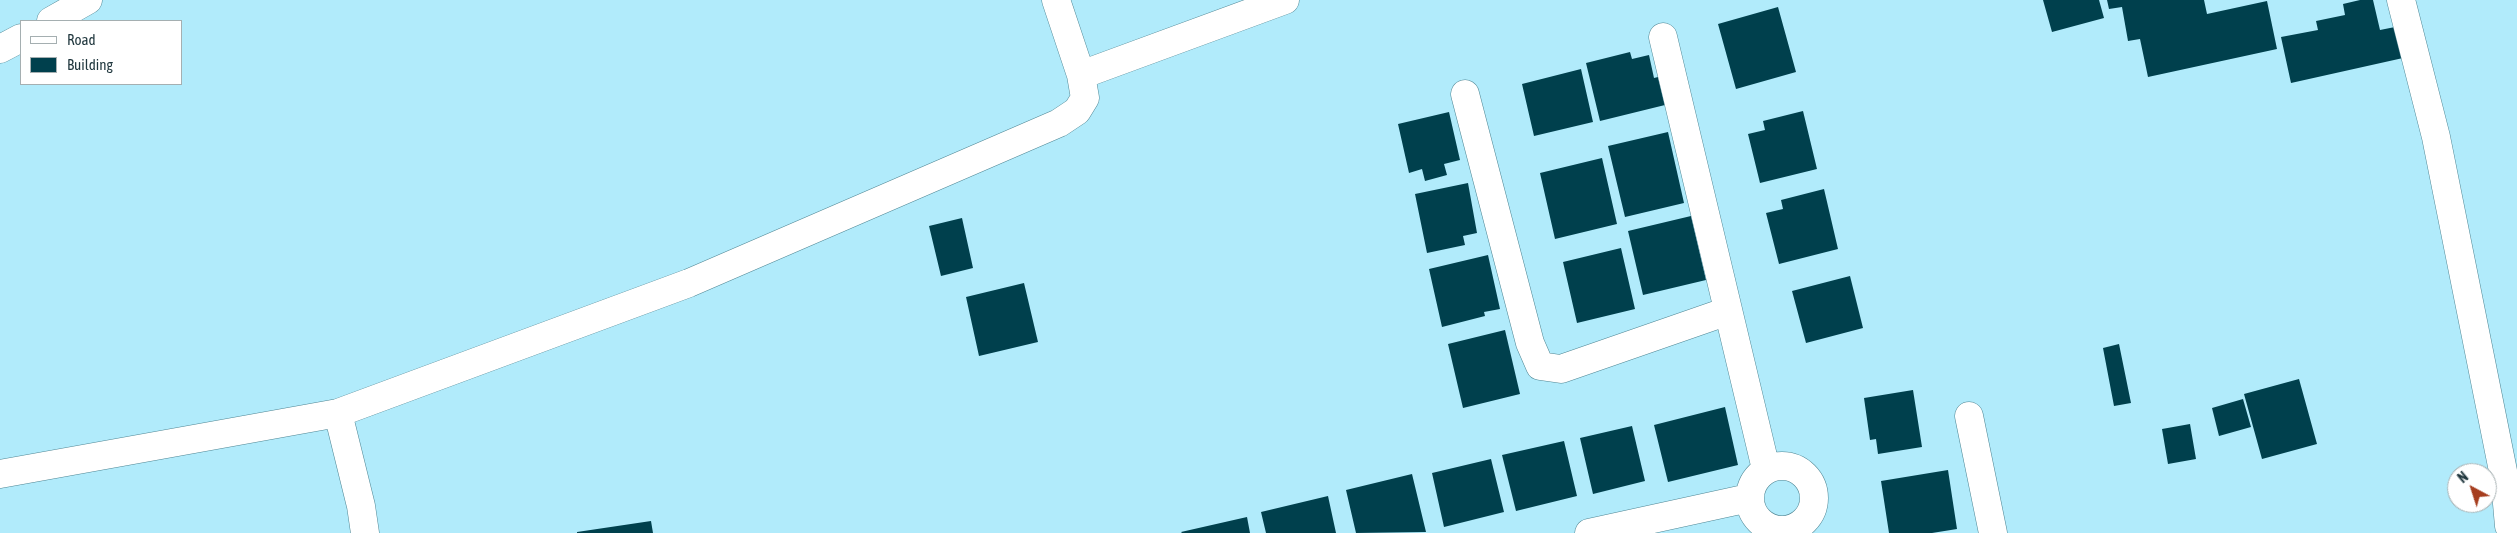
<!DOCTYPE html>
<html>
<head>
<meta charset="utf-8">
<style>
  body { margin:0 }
  #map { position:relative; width:2517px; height:533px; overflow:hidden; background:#b1ebfb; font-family:"Asap Condensed",sans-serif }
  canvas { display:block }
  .legend { position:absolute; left:20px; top:20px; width:162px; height:65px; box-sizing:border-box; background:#fff; border:1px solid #a5afb1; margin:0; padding:6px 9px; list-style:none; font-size:15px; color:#1f363d }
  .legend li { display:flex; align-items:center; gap:10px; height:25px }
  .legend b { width:25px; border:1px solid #a5afb1 }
  .north { position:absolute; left:2447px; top:463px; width:50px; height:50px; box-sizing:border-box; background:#fff; border:1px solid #a5afb1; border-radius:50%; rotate:320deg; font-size:14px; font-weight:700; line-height:20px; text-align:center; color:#1f363d }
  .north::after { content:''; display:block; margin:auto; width:18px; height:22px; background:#a63e1f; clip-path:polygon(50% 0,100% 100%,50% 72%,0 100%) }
</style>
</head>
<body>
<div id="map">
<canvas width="2517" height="533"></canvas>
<ul class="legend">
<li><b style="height:6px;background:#fff"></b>Road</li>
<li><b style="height:14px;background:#00404d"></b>Building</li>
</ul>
<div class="north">N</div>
</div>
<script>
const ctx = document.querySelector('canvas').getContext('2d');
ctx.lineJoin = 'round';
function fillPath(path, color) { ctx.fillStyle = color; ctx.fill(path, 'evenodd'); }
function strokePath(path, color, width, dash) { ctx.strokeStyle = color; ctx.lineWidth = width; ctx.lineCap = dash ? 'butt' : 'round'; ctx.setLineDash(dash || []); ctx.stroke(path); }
const building = new Path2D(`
  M2043,0H2099L2104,18L2052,32Z
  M2107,0H2204L2207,14L2267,1L2277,49L2148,77L2140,39L2128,41L2122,7L2109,9Z
  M2360,0H2373L2380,30L2405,25L2412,56L2291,83L2281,37L2318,30L2316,21L2345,15L2343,4Z
  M1778,7L1796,72L1736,89L1718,24Z
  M1630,52L1632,59L1649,55L1654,78L1658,77L1665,105L1600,121L1586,63Z
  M1581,69L1593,122L1534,136L1522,84Z
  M1803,111L1817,169L1760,183L1748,134L1765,130L1763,121Z
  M1449,112L1460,160L1444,164L1447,175L1425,181L1422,169L1409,173L1398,124Z
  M1668,132L1684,203L1625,217L1608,146Z
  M1602,158L1617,224L1555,239L1540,173Z
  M1468,183L1477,233L1463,236L1465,245L1427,253L1415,194Z
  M1824,189L1838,249L1779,264L1766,213L1783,209L1781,200Z
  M1691,216L1706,280L1643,295L1628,231Z
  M962,218L973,268L941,276L929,226Z
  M1621,248L1635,309L1577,323L1563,262Z
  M1488,255L1500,309L1484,312L1485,316L1442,327L1429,269Z
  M1850,276L1863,328L1806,343L1792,291Z
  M1024,283L1038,342L979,356L966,297Z
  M1505,330L1520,394L1463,408L1448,344Z
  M2119,344L2131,403L2114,406L2103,348Z
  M2299,379L2317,444L2262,459L2244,394Z
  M1913,390L1922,447L1878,454L1876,439L1870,440L1864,398Z
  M2243,399L2251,427L2219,436L2212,408Z
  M1725,407L1738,465L1668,482L1654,425Z
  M2190,424L2196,459L2168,464L2162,429Z
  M1632,426L1645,481L1593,494L1580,438Z
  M1564,441L1577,496L1516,511L1502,455Z
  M1491,459L1504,512L1444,527L1432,473Z
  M1948,470L1957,529L1932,533H1889L1881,481Z
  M1412,474L1426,532L1356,533L1346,490Z
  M1328,496L1336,533H1266L1261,512Z
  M1247,517L1250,533H1182L1181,532Z
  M651,521L653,533H577V532Z`);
const minor = new Path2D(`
  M2401,0L2436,137L2505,481L2509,526
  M51,21L88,0
  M1663,37L1766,469
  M0,49L21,38
  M1081,75L1285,0
  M1465,94L1530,343L1540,366L1561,369L1728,311
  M338,413L361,506L365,533
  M1969,416L1993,533
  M1750 498a32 32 0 1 1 64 0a32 32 0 1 1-64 0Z
  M0,474L338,413L689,283L1059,123L1077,111L1085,98L1081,75L1056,0
  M1589,533L1749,498`);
fillPath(building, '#00404d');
strokePath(minor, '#4f8694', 29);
strokePath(minor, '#fff', 28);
</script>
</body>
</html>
